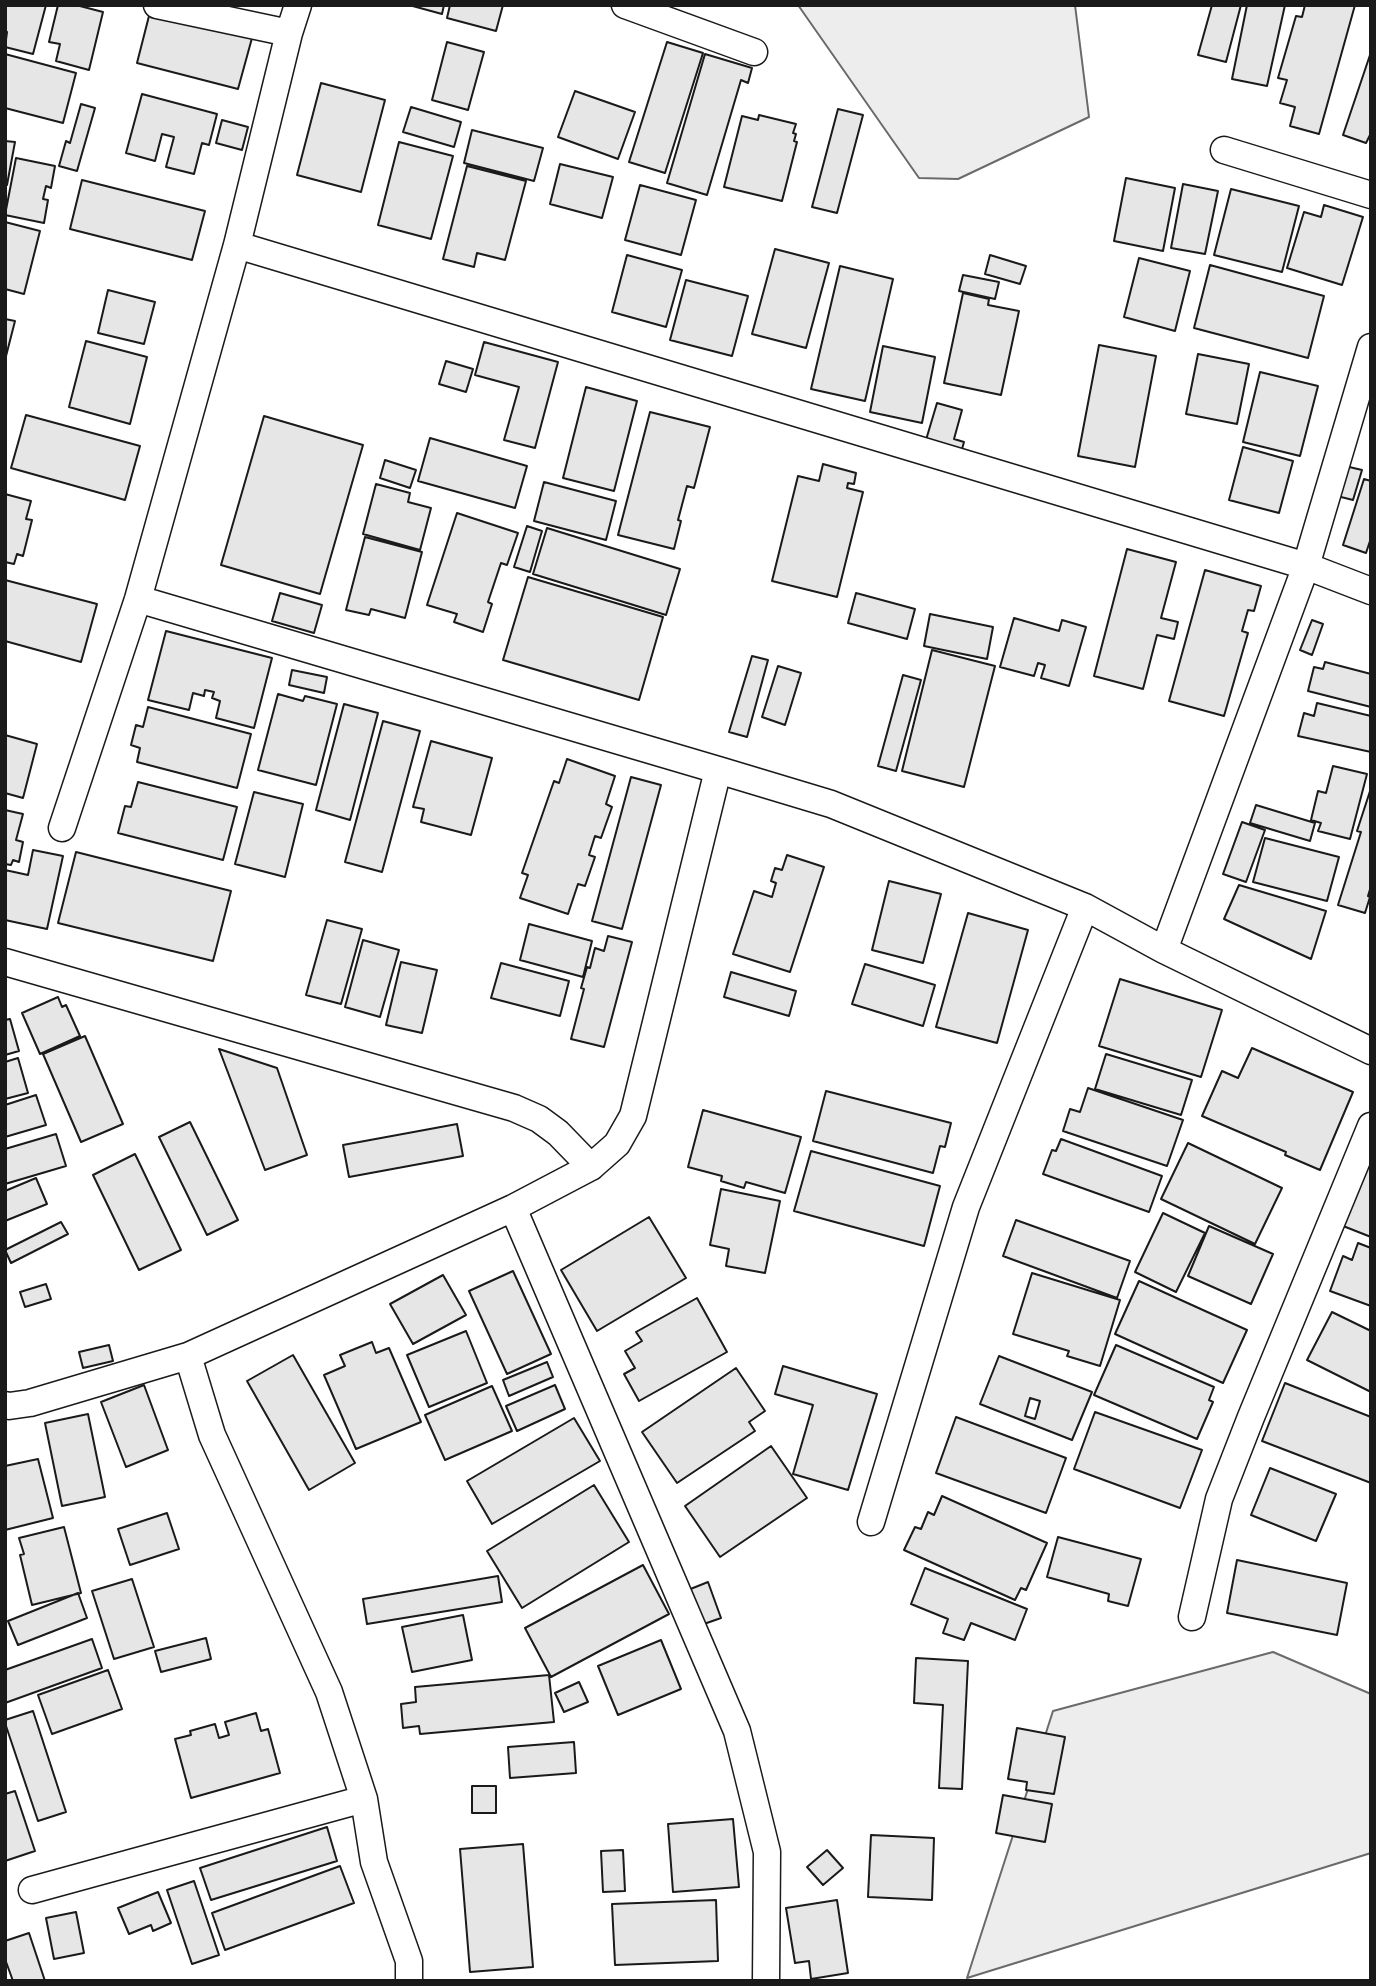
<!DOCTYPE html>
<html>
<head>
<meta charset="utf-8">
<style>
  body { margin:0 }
  #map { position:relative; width:1376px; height:1986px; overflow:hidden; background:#fff; font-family:Helvetica,sans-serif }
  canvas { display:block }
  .frame { position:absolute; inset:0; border:7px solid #1a1a1a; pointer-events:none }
</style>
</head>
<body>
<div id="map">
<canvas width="1376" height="1986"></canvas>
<div class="frame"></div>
</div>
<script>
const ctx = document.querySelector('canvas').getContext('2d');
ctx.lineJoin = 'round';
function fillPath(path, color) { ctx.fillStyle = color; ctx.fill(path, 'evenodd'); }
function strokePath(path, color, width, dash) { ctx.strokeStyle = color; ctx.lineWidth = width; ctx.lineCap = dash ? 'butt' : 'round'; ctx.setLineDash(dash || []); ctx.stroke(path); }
const green = new Path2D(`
  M798,5H1075L1089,117L958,179L919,178Z
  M1273,1652L1371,1694V1853L967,1978L1053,1711Z`);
const building = new Path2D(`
  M5,5H46L33,54L5,47L7,32L5,31Z
  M58,5H76L103,12L89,70L56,61L60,44L49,42Z
  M409,5H444L442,14Z
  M450,5H503L496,31L447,18Z
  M1212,5H1241L1226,62L1198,55Z
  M1247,5H1285L1267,86L1232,79Z
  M1305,5H1355L1319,134L1290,126L1295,107L1280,103L1287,80L1278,78L1296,16L1302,17Z
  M150,12L252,38L238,89L137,63Z
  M447,42L484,52L468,110L432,100Z
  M667,42L703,53L665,173L629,162Z
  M1371,52V133L1366,143L1343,135Z
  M5,54L76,73L63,123L5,108Z
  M705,54L752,68L748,83L741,80L707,195L667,183Z
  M321,83L385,100L361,192L297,175Z
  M575,91L635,112L618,159L558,137Z
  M142,94L217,114L209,145L202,143L194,174L166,167L174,137L162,134L155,161L126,153Z
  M81,104L95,108L77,171L59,166L66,141L70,143Z
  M411,107L461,122L454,147L403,132Z
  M838,109L863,115L837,213L812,207Z
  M759,115L796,124L793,133L796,134L794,141L797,142L782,201L724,187L742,116L758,120Z
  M222,120L248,127L242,150L216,143Z
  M472,130L543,148L534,181L464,163Z
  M5,141L15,142L7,185L5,184Z
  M399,142L453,156L431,239L378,225Z
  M16,158L55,166L51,188L46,186L43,199L48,200L44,223L5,215Z
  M560,164L613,177L602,218L550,204Z
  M467,166L526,181L505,260L477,253L474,267L443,259Z
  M1126,178L1175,188L1163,251L1114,241Z
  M82,180L205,211L192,260L70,229Z
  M1183,184L1218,191L1205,254L1171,248Z
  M640,185L696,200L681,255L625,240Z
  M1231,189L1299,206L1282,272L1214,255Z
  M1324,205L1363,217L1342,285L1287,268L1304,212L1321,217Z
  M5,222L40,231L24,294L5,289Z
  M775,249L829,263L806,348L752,334Z
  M627,255L682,270L666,327L612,312Z
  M990,255L1026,266L1020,284L985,274Z
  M1139,258L1190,271L1175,331L1124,317Z
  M1210,265L1324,296L1308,358L1194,328Z
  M840,266L893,279L865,401L811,389Z
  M963,275L999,282L995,299L959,291Z
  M686,280L748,296L732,356L670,340Z
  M108,290L155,302L144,344L98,333Z
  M963,293L989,299L988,305L1019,311L1001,395L944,383Z
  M5,319L15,321L5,360Z
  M86,341L147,357L130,424L69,407Z
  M484,342L558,362L535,448L504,440L519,387L475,375Z
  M1099,345L1156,356L1135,467L1078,456Z
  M883,346L935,357L922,423L870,412Z
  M1198,354L1249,364L1237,424L1186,414Z
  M446,361L473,369L466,392L439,384Z
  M1260,372L1318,386L1300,456L1243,442Z
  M586,387L637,401L614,491L563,478Z
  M937,403L962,410L954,439L964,442L959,460L923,450Z
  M650,412L710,427L694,488L687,486L678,520L681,521L674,549L618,535Z
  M26,415L140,446L125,500L11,468Z
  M264,416L363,445L320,594L221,565Z
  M430,438L527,466L515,508L418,481Z
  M1243,447L1293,461L1279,513L1229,500Z
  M385,460L416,470L410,488L380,478Z
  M823,464L856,473L854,484L848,483L847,488L863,492L837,597L772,581L798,476L819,481Z
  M1345,466L1362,470L1353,500L1337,496Z
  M1364,479L1371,481V538L1366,553L1343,545Z
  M544,482L616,501L606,540L534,521Z
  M376,484L410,493L408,502L431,508L420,550L363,534Z
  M5,494L31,501L26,519L32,520L23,556L17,554L14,564L5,562Z
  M457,513L518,533L507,565L501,563L488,602L492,604L483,632L454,622L457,614L427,605Z
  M527,526L542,531L530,572L514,567Z
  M547,528L680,569L666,615L533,574Z
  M365,537L422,552L405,618L371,609L369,615L346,610Z
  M1127,549L1176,562L1161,618L1178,622L1174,639L1157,635L1143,689L1094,676Z
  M1205,570L1261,586L1254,611L1248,610L1242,631L1248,633L1224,716L1169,701Z
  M528,577L663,617L639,700L503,660Z
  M5,580L97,604L81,662L5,641Z
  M280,593L322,605L314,633L272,621Z
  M856,593L915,609L907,639L848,623Z
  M930,614L993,627L987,659L924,646Z
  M1014,618L1059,631L1062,620L1086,627L1069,686L1041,678L1045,665L1038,663L1034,676L1000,667Z
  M1312,620L1323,624L1312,655L1300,650Z
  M166,631L272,658L254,728L216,718L220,701L212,698L214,692L205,690L204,696L193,693L189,710L148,700Z
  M932,650L995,666L964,787L902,771Z
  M752,656L768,660L747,737L729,732Z
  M1325,662L1371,674V707L1308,691L1314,667L1323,669Z
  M778,666L801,673L785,725L762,717Z
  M292,670L327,677L324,693L289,685Z
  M903,675L921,680L896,771L878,766Z
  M278,694L303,701L305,696L337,704L316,785L258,770Z
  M1317,703L1371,716V752L1298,736L1304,713L1314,716Z
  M344,704L378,713L350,820L316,810Z
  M148,707L251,734L237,788L137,762L140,748L131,745L136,725L143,727Z
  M383,721L420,731L382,872L345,862Z
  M5,735L37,744L23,798L5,793Z
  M431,741L492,758L471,835L421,822L424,809L413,807Z
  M567,759L615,776L606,804L612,807L601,838L595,836L589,855L595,857L585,886L578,884L568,914L520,898L528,875L522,873L554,781L559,783Z
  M1333,766L1367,774L1350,839L1318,831L1321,823L1311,820L1318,791L1326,793Z
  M631,777L661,785L622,929L592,921Z
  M138,782L237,807L223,860L118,833L125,806L131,807Z
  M1371,788V886L1368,896L1370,897L1365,913L1338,905L1361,832L1357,831Z
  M254,792L303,804L285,877L235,864Z
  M1256,805L1315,823L1310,841L1250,823Z
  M5,810L23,814L16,840L23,842L19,862L13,860L11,865L5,864Z
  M1242,822L1265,830L1246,882L1223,874Z
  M1265,838L1339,857L1327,901L1253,882Z
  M33,850L63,856L47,929L5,920V870L28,875Z
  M76,852L231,891L213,961L58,923Z
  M787,855L824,867L790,972L733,954L754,891L772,897L776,883L771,881L775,868L782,870Z
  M889,881L941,894L923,963L872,950Z
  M1239,885L1326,911L1311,959L1224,919Z
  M968,913L1028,930L997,1043L936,1027Z
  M327,920L362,929L341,1004L306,995Z
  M529,924L592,941L583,977L520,960Z
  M608,936L632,942L604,1047L571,1039L584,989L581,988L587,967L590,968L595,948L604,951Z
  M363,940L399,950L380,1017L345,1007Z
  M401,962L437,970L422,1033L386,1025Z
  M501,963L569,981L560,1016L491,998Z
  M865,964L935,985L923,1026L852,1004Z
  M731,972L796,991L789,1016L724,997Z
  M1120,979L1222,1010L1201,1077L1099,1046Z
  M58,997L62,1007L66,1005L80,1036L40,1054L22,1013Z
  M10,1019L19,1051L5,1055V1020Z
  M85,1036L123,1124L81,1142L43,1054Z
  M1252,1048L1353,1092L1320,1170L1285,1155L1286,1152L1202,1116L1222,1071L1238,1078Z
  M219,1049L277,1068L307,1155L265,1170Z
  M1106,1054L1192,1080L1181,1115L1095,1089Z
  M18,1058L28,1093L5,1099V1062Z
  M1088,1088L1183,1120L1167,1166L1063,1131L1070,1109L1080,1112Z
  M826,1091L951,1123L945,1147L940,1146L933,1173L813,1141Z
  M36,1095L46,1125L5,1137V1105Z
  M703,1110L801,1137L785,1193L746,1182L744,1188L721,1181L722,1176L688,1167Z
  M190,1122L238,1220L207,1235L159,1137Z
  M457,1124L463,1156L349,1177L343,1145Z
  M56,1134L66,1166L5,1184V1149Z
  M1061,1139L1162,1176L1149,1212L1043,1174L1052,1150L1056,1151Z
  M1188,1143L1282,1188L1255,1244L1161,1199Z
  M811,1151L940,1186L924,1246L794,1211Z
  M135,1154L181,1250L139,1270L93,1175Z
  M1371,1159V1237L1338,1224Z
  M36,1178L47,1204L5,1221V1191Z
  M721,1189L780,1201L765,1273L726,1266L729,1249L710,1245Z
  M1163,1213L1205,1233L1176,1292L1135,1272Z
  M649,1217L686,1278L597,1331L561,1270Z
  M1016,1220L1130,1261L1117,1298L1003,1256Z
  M61,1222L68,1234L11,1263L5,1250Z
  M1209,1226L1273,1254L1251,1304L1188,1276Z
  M1358,1243L1371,1248V1306L1330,1291L1343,1256L1352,1260Z
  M513,1271L551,1354L507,1374L469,1291Z
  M1032,1273L1120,1300L1100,1366L1067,1356L1069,1351L1013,1334Z
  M443,1275L466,1315L413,1344L390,1304Z
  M1139,1281L1247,1330L1223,1383L1115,1334Z
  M46,1284L51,1299L25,1307L20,1292Z
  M697,1298L727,1352L639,1401L624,1374L635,1368L625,1351L642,1341L636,1332Z
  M1332,1312L1371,1331V1392L1307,1360Z
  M466,1331L487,1383L429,1407L407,1355Z
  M372,1342L376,1353L389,1348L421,1422L356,1449L324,1375L345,1366L340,1355Z
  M109,1345L113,1361L83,1368L79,1352Z
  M1116,1345L1214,1387L1209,1400L1213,1402L1197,1439L1094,1395Z
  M293,1355L355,1463L309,1490L247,1381Z
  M999,1356L1092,1392L1072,1440L980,1404ZM1030,1398L1040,1401L1035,1419L1025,1416Z
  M547,1362L553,1377L509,1396L503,1380Z
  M783,1366L877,1394L848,1490L793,1474L813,1405L775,1394Z
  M736,1368L765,1411L749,1422L755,1431L677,1483L642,1432Z
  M1285,1383L1371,1417V1483L1262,1441Z
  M144,1385L168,1450L126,1467L101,1402Z
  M555,1385L565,1409L517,1431L506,1406Z
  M492,1386L512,1431L445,1460L425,1415Z
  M1095,1412L1202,1450L1180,1508L1074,1469Z
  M88,1414L105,1497L62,1506L45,1423Z
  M956,1417L1066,1458L1046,1513L936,1473Z
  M574,1418L600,1461L492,1524L467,1481Z
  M771,1446L807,1498L720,1557L685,1506Z
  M38,1459L53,1518L5,1530V1466Z
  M1270,1468L1336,1494L1316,1541L1251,1515Z
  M594,1485L629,1542L522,1608L487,1551Z
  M942,1496L1047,1543L1026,1590L1021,1588L1015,1600L904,1550L915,1527L921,1529L928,1512L934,1515Z
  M167,1513L179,1549L130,1565L118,1529Z
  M64,1527L81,1593L32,1605L20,1555L24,1554L19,1538Z
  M1058,1537L1141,1559L1128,1606L1108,1601L1109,1594L1047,1577Z
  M1237,1560L1347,1583L1337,1635L1227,1613Z
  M643,1565L669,1614L551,1677L525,1628Z
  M925,1568L1027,1609L1015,1640L971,1623L964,1640L943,1633L948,1619L911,1604Z
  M498,1576L502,1602L367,1624L363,1599Z
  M132,1579L154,1647L114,1659L92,1591Z
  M708,1582L721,1618L701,1625L688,1590Z
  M78,1593L87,1618L18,1645L8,1621Z
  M463,1615L472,1660L412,1672L402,1627Z
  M206,1638L211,1659L161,1672L155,1651Z
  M92,1639L102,1668L5,1703V1670Z
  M661,1640L681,1689L618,1715L598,1666Z
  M916,1658L968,1661L962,1789L939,1788L943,1705L914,1703Z
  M108,1670L122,1709L52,1734L38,1695Z
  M549,1675L554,1722L420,1734L419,1726L403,1728L401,1704L416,1702L415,1687Z
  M579,1682L588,1702L564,1712L555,1693Z
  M33,1711L66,1812L38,1821L5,1723V1720Z
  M256,1713L261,1731L268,1729L280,1773L191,1798L175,1739L191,1735L190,1731L215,1724L219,1738L229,1735L225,1722Z
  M1017,1728L1065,1737L1054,1794L1026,1790L1027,1782L1008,1779Z
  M574,1742L576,1773L510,1778L508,1747Z
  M472,1786H496V1813H472Z
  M15,1791L35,1851L5,1861V1794Z
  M1003,1795L1052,1804L1045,1842L996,1833Z
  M733,1819L739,1887L673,1892L668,1824Z
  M327,1827L337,1861L211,1900L200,1868Z
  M871,1835L934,1838L932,1900L868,1897Z
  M523,1844L533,1967L470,1972L460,1849Z
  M623,1850L625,1891L603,1892L601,1851Z
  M827,1850L843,1868L823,1885L807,1867Z
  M340,1866L354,1903L225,1950L212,1913Z
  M194,1881L219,1955L192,1964L167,1890Z
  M158,1892L171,1923L153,1931L151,1925L129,1934L118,1908Z
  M716,1900L718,1961L615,1965L612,1904Z
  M837,1900L848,1973L811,1979L809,1961L795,1963L786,1908Z
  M76,1912L84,1953L54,1959L46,1918Z
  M29,1933L45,1981H13L5,1959V1941Z`);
const minor = new Path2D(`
  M157,5L289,33
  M625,5L754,52
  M1224,150L1371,195
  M237,245L1306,566L1371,591
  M138,599L718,770
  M62,828L138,599L237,245L289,33L298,5
  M1164,950L1306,566L1371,347
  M5,962L514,1108L539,1119L558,1133L591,1167
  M513,1208L737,1731L767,1852L766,1981
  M5,1405L9,1406L30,1403L188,1356
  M871,1522L966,1207L1085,907
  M1192,1617L1219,1499L1251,1417L1371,1126
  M32,1890L364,1799
  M409,1981V1961L374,1862L364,1799L329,1692L212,1435L188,1356L513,1208L570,1178L591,1167L617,1144L633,1116L718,770L831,804L1085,907L1164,950L1371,1051`);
fillPath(green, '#ededed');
strokePath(green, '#6a6a6a', 2);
fillPath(building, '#e6e6e6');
strokePath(building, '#1a1a1a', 2);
strokePath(minor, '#1a1a1a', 29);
strokePath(minor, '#fff', 26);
</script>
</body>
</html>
